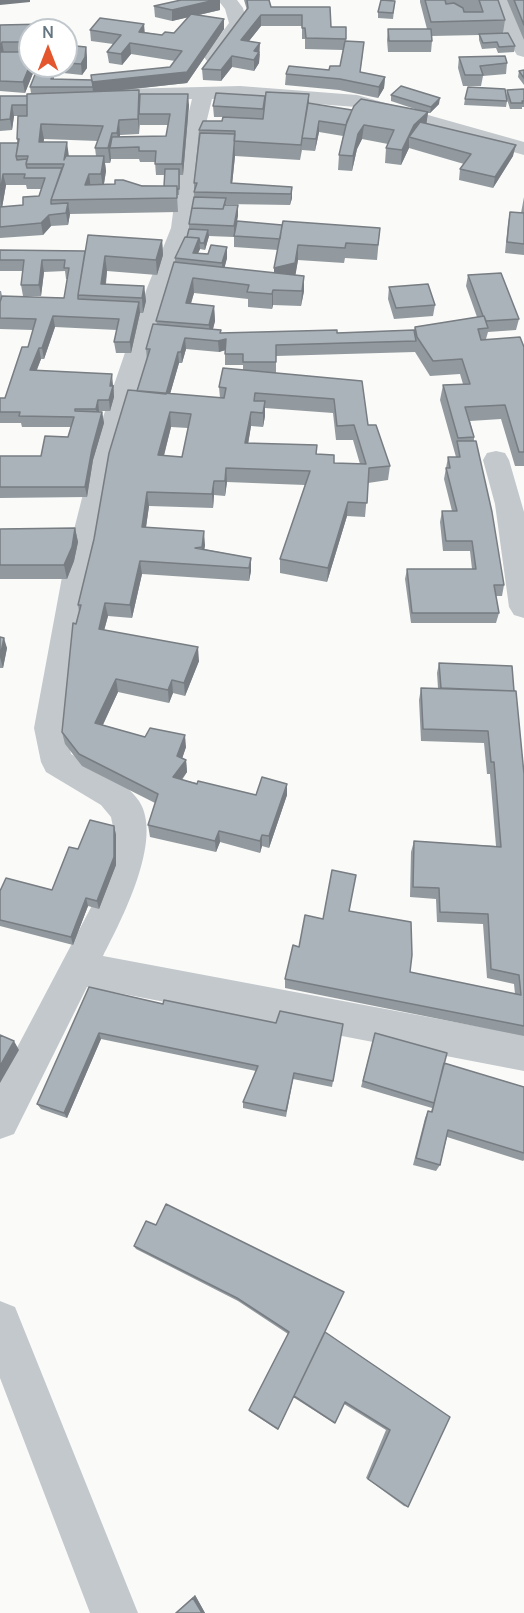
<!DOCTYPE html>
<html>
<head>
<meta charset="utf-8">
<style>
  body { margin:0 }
  #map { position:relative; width:524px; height:1613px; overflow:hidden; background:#fafaf8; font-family:Manrope,sans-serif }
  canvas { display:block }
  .north { position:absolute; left:18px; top:18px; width:60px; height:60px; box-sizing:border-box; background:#fff; border:2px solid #c1c8cd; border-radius:50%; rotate:0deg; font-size:16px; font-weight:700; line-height:24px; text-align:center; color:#657683 }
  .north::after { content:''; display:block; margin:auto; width:21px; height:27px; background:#e4572e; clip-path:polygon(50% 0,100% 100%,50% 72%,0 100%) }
</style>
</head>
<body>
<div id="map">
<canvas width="524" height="1613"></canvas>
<div class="north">N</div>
</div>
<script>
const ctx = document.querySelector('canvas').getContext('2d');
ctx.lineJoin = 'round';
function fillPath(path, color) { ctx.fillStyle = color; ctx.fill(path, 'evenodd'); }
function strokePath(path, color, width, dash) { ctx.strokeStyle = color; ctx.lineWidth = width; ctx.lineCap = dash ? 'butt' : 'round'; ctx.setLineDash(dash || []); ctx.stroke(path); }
const minor = new Path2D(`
  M218,0H237L243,8L247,23L221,61H207L204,57L229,23L225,9Z
  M492,0H510L524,36V57L517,55L504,34Z
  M240,86L357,95L524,142V155L356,107L240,98L212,99L203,136L193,228L171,288L127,423L90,577L66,728L71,754C94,767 124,779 139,801C164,839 121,921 103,956L524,1035V1071L87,987L14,1134L0,1139V1080L97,896L114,832L111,817L101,805L46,772L41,762L34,728L62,577L101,423L147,288L171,228L183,136L192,99L122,101L115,99L112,95L115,91L122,89Z
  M496,451L505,453L509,460L524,512V618L514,615L509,607L495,504L483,460L487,453Z
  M0,1301L15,1307L138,1613H90L0,1378Z`);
const wall = new Path2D(`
  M244,0H269L271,7H330L331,27H346V41L363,53L360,73L385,77L384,88L378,98L339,90L285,85L286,74L329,70L340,66L343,50L305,49V39H302V26H261L249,41L260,54L259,63L254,71L232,67L221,81L203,80L202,69L247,10Z
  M420,0H498L505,20L503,33L515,46L514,52L498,53L496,48L482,49L479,40V35L432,36V41L431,52H388L387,40L388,29H427L420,2Z
  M507,0H524V40Z
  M395,1L393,19L378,18V12Z
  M154,6L220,10L199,15L224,19V29L187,83L116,91L140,94L189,105L183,175H180L179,195H177L178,212L70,214L68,225L51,226L43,235L0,238V143H17V139L27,116H14L12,130L0,131V96H27L31,93L30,87L36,72L35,68L25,93L0,91V25L47,24L48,30H30V66H66V45L86,47L87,58V68L82,75L54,72V79L92,80L170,67L175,61L131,54L122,65L109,63L107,52L113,44L91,41L90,30L144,32L162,35L174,33L188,17L172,21L155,17ZM140,124V125H168L166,136L120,137V135L139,134ZM44,139L98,141L95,148L96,156H69L43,142ZM111,159H139L140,162H155L156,175H165L164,186L104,184L106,171L105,163H110ZM6,185H26L27,189H41L39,196L23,205L2,207Z
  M459,57L507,63L506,74L483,76L481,86H463L458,68Z
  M524,70V85L518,77L519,71Z
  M524,89V107H522V109H510L506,96L507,90Z
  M391,95L439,104L430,113H428L426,124L513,156L493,188L459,180L460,169L464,164L409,148L401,165L385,163L386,148L388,144L362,139L357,149L352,171L338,170L339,155L343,136L319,132L315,151L302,150L300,160L235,156L232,184L292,187V198L290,205L226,204V205H238L237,221L282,225L380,228L377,260L345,258L344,263L298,260L295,275L304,291L301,306L273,305L272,309L248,307V299L194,293L191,304L214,306L215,321L213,329L221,330V333H337L414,330L415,327L477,317L466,286L468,275L519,319L516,330L488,332L486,339L524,347V466H515L501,419L470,421L474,437V441L504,585L502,596H496L499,613L496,623H411L405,579L407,569H472L470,551H443L440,522L442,511H452L444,479L448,457H456L440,400L443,385L463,384L460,374L430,376L415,352L276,356V373L362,381L368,425L390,466L388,480L368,483L365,517L347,516L327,582L280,573V559L305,485L227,482L225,496L214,495L213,508L149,506L146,527L205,545L204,549L251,558V571L249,581L142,574L132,618L108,616L104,630L199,661L185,696L173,693L169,703L118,692L103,725L145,737L186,747L182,758L186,760L187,772L182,780L256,795H287L269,848L262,846L260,853L220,842L216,852L150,837L148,825L155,803L82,766L65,744L62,732L76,624L79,612L78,605L147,360L146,349L157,324L156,321L175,262V258L187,237L189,229V224L194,197V183L199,130L222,121L223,117H214L213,106L309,103L352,110L421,111L391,101ZM209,236L234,237V247L278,250L274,273L224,268L227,258V247L208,254L198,253L200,249L205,250ZM186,349L219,352L225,350V365H243V370L219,387L220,398L170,394L179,363H182ZM265,408L333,413L336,440H353L360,464L334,463L316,454L248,443L251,426L263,427L265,416ZM171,427L188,428L182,457L164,456Z
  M465,99L507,101L506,107L464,105Z
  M524,197V255L505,253L508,223L510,212L521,213Z
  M162,240L163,255L157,275L107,271L106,284L144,286L146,301L143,313H140L131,353H116L114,342L117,330L55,327L44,359H41L37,370L114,385V397L110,411H99V412H102L104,423L93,460L87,497L0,498V456H41L68,437L71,427H22L21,423H0V398H5L28,347L33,330L0,329V291H1L2,296L64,298L67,279H66L65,271L44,272L41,296H23L21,285L23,271H0V250L85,251Z
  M389,287L435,305L433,316L394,319L388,299Z
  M75,528L78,542L74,561L67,579H0V529Z
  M0,637L7,648L3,668H0Z
  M439,663L524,774V1036L285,988V979L299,947L323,919L350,911L410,972L515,994L514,984L487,978L483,924L437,922L436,899L410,897L411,852L414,841L496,846L490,774H487L484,743L421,741L419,700L421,688H438L437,673Z
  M114,826L116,835V865L99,909L88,906L73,945L0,926V891L52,890L78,849Z
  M89,987L163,1004L276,1023L343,1024L332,1087L293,1079L286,1117L243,1108V1102L256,1071L101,1039L67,1118L41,1109L37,1104Z
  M375,1033L444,1063L524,1087V1160L523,1161L447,1137L440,1165L436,1171L413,1165L425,1118L428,1111L431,1112L432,1108L361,1087Z
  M134,1246L325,1332L450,1417L408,1507L404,1506L366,1478L386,1430L344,1404L335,1423H334L293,1397L278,1430L249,1411L288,1334L238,1301L136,1249Z
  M195,1595L205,1613H175Z`);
const shadedWall = new Path2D(`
  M0,0H30V2L0,5Z
  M215,0H220V10L172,21V10Z
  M261,15V26L241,51V40Z
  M224,19V29L187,83L93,93L92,82L187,72Z
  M144,24L145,35L139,32Z
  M2,42L4,53L0,60V48Z
  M130,43L131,54L122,65L121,54Z
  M260,43L259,63L254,71V51Z
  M86,47L87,58V68L82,75L81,64Z
  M232,56V67L221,81V70Z
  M30,65V66H36L25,93L23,82Z
  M49,66H53L54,79L50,78L48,68Z
  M385,77L384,88L378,98L379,87Z
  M139,90V134L138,119Z
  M188,94L189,105L183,175L182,164Z
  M309,94V109L302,138L300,160L301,145Z
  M440,98L439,104L430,113L431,107Z
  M12,105L14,116L12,130L10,119Z
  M428,112L426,127L409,137V148L401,165L402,150L414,125Z
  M119,120L120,135L119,148L117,133Z
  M319,121V132L315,151L316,139Z
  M41,124L44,139L42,156L39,142Z
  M364,125L362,139L357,149L352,171L353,156L358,134Z
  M112,133L113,148H110L111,159L110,163L108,148Z
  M67,142L69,157L64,160Z
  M234,145L235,156L231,195V183Z
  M516,145L513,156L493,188L495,177Z
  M104,156L106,171L103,189L101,174Z
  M3,174L6,185L1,214L0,194Z
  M89,174L91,189L85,185Z
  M292,187V198L290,205L291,194Z
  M68,203L70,214L68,225L66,213Z
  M238,205V216L234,237V226Z
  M49,215L51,226L43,235L41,223Z
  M208,230L209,236L205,250L204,243Z
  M199,238L200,249L195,260L193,253Z
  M162,240L163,255L157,275L156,260Z
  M298,245V260L295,278L274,283V268Z
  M227,247V258L223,274L222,263Z
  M105,256L107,271L104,296L101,284Z
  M42,260L44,272L41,296L39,285Z
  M304,276V291L301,306L302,291Z
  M193,278L194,293L186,318V303Z
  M144,286L146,301L143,313L142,298Z
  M273,290V305L272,309V294Z
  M139,302L140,313L131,353L130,342Z
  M214,306L215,321L210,340L209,325Z
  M53,316L55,327L44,359L42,348Z
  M221,330V340L226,339V350L219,352L218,341Z
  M185,338L186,349L182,363L181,352Z
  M39,348L41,359L32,381L30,370Z
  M178,352L179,363L166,408L165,397Z
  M112,374L114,397L110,411L109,400Z
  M98,400L99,411L98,420L96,409Z
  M265,401V416L263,427V413Z
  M102,412L104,423L93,460L87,497L85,487L92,449Z
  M170,412L171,427L160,470L158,455Z
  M251,412V426L246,457L245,443Z
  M226,468L227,482L225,496V481Z
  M214,481V495L213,508L212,494Z
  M147,492L149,506L144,541L142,527Z
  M348,502L347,516L327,582L328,568Z
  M75,528L78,542L74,561L67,579L64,565Z
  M204,531L205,545L203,561L202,547Z
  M251,558V571L249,581V568Z
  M140,561L142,574L132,618L130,605Z
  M105,603L108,616L101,642L99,629Z
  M4,638L7,648L3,668L0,657Z
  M198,647L199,661L185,696L184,683Z
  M116,679L118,692L98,735L95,723Z
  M172,680L173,693L169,703L168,690Z
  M185,735L186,747L179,768L177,756Z
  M186,760L187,772L174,789L173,777Z
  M287,784V795L269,848V836Z
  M114,826L116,835V865L99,909L97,901Z
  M219,831L220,842L216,852L215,841Z
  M262,835V846L260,853V841Z
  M86,898L88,906L73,945L71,937Z
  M99,1033L101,1039L67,1118L64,1113Z
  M14,1041L19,1050L0,1083V1066Z
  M195,1595L205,1613H202L193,1598Z`);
const building = new Path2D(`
  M181,0H215L172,10L154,6Z
  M247,0H269L271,7H330L331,27H346V39L306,38L305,28H302V15H261L241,40L260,43L254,51L259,52L254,60L232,56L221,70L202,69L248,8Z
  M381,0L395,1L393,13L378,12Z
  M425,0H445L446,4L454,3L463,8L464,12H483L479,0H498L505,20L431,22Z
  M514,0H524V25Z
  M191,14L224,19L187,72L92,82L91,75L170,67L182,51L130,43L121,54L107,52L121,35L90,30L100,18L144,24L139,32L162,35L165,32L174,33Z
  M47,24V30H30V42H2L0,48V25Z
  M388,29H431L432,41H389Z
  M508,33L515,46L499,47L497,42L483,43L479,34Z
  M345,41L364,42L360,72L385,77L379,87L340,79L286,74L289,66L329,70L330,66H340Z
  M66,45L86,47L85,57L81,64L66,63Z
  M0,52H30V65L23,82L0,81Z
  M505,56L507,63L480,66L483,75H465L459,57Z
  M35,66H49L48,68L35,67Z
  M524,70V78L519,71Z
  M36,72L53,73L51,79L92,80L93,87H30Z
  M401,86L440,98L431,107L391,95Z
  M468,87L505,89L507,101L465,99Z
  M524,89V101H522L523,103H511L507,90Z
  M139,90L138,119L119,120L117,133H112L108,148H95L103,126L41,124L39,142H67L64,160L66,156H104L101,174H89L85,185L115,184V180H123L142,186H177V198L51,200L64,164H26L28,156H16L19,139H17L18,116H27V94Z
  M266,92L309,94L301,145L234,141L235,131L199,130L203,121H222L223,117L263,119Z
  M216,93L265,96L263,109L213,106Z
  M140,94H188L182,164H155L156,151H139V147L110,148L112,137L166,136L170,114H139Z
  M0,96H27V105H12L10,119L0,120Z
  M361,99L428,112L414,125L402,150L386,148L394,130L364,125L358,134L353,156L339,155L347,121L354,106Z
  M308,103L352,110L346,125L319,121L316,139L302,138Z
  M420,122L516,145L495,177L460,169L471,154L409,137Z
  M200,133L235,134L231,183L292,187L291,194L194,192L197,183H194Z
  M0,143H18L16,156L17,160L27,159L26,164L27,168H62L51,200V204L68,203L66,213L49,215L41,223L0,227V207L23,205V197L39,196L45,178H24L25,174H3L0,194Z
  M165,169H179V189H177V186H164Z
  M194,197L226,198L223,209L192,208L191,213Z
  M224,205H238L234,226L189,224L192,208L223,209Z
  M510,212L524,213V244L507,242Z
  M237,221L282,225L280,239L234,236Z
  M283,221L380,228L378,245L346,243L345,248L298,245L295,263L274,268Z
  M189,229L208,230L204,243H200L199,238L187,237Z
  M88,235L162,240L156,260L105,256L101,284L144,286L142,298L78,295Z
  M185,237L199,238L193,253L208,254L211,245L227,247L222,263L175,258Z
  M0,250L85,251L78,295V299L139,302L130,342H114L119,319L53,316L42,348H39L30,370L112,374L110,386H113L109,400H98L96,409H75V411L102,412L92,449L85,487H0V456H41L45,436L68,437L74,417L19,416L20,412H0V398H5L22,347H28L36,319L0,318V302L2,296L64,298L69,268H64L65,260H42L39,285H21L24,260H0Z
  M174,262L304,276L302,291L273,290L272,294L247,292L249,285L193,278L186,303L214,306L209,325L156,321Z
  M501,273L519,319L486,321L484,316H483L468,275Z
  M428,284L435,305L396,308L389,287Z
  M484,316L488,328L478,329L481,340L520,337L524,347V452H519L505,405L465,407L474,437L458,438L443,385L470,384L462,359L433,361L417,337L415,327Z
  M153,324L221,330L220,333L337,330V333L414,330L416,341L276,345V362H243V354H225L226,339L218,341L185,338L181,352H178L166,394L137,391L150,349H146Z
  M223,368L362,381L368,425H376L390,466L369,468L367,503L348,502L328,568L280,559L310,471L226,468L225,481H214L212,494L147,492L142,527L204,531L202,547L195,548L251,558L249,568L140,561L130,605L105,603L99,629L198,647L184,683L172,680L168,690L116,679L95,723L145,737L150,728L185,735L177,756L186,760L173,777L197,784L198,781L256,795L262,777L287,784L269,836L262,835L260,841L219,831L215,841L148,825L158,794L79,754L62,732L73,623L76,624L81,605H78L94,539L109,453L128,390L224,398L226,388L219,387ZM255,393L334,399L337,426L354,425L366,464L334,463V455L316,454L317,445L245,443L251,412L263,413L265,401H254ZM170,412L191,414L182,457L158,455Z
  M457,441H476L492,512L504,585H494L499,613H412L407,569H476L472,541H446L442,511H457L446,468H450L448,457H460Z
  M75,528L72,547L64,565H0V529Z
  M0,637L4,638L0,657Z
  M439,663L512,666L514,691L441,688Z
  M421,688L516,691L524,774V1026L285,979L293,945L299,947L305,915L323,919L332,870L356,875L349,911L411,922L412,955L410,972L521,995L519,975L491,969L488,914L440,912L439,888L413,887L414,841L501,847L494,762H491L488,731L423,729Z
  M90,820L114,826V857L97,901L86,898L71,937L0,920V891L6,878L52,890L69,847L78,849Z
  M89,987L163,1004L164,1000L276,1023L280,1011L343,1024L333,1081L294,1073L286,1111L243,1102L258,1066L99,1033L64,1113L37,1104Z
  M375,1033L447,1053L434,1103L363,1081Z
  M0,1035L14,1041L0,1066Z
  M444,1063L524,1087V1153L448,1130L440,1165L416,1158L428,1111L432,1112Z
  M166,1204L344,1292L278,1429L249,1410L289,1332L237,1298L134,1246L146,1221L156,1225Z
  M325,1332L450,1417L408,1507L368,1479L390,1430L345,1402L335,1423L294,1396Z
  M193,1598L202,1613H176Z`);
fillPath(minor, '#c3c8cc');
fillPath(wall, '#929a9f');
fillPath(shadedWall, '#777d82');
fillPath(building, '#aab3b9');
strokePath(building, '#777d82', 1.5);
</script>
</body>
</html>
